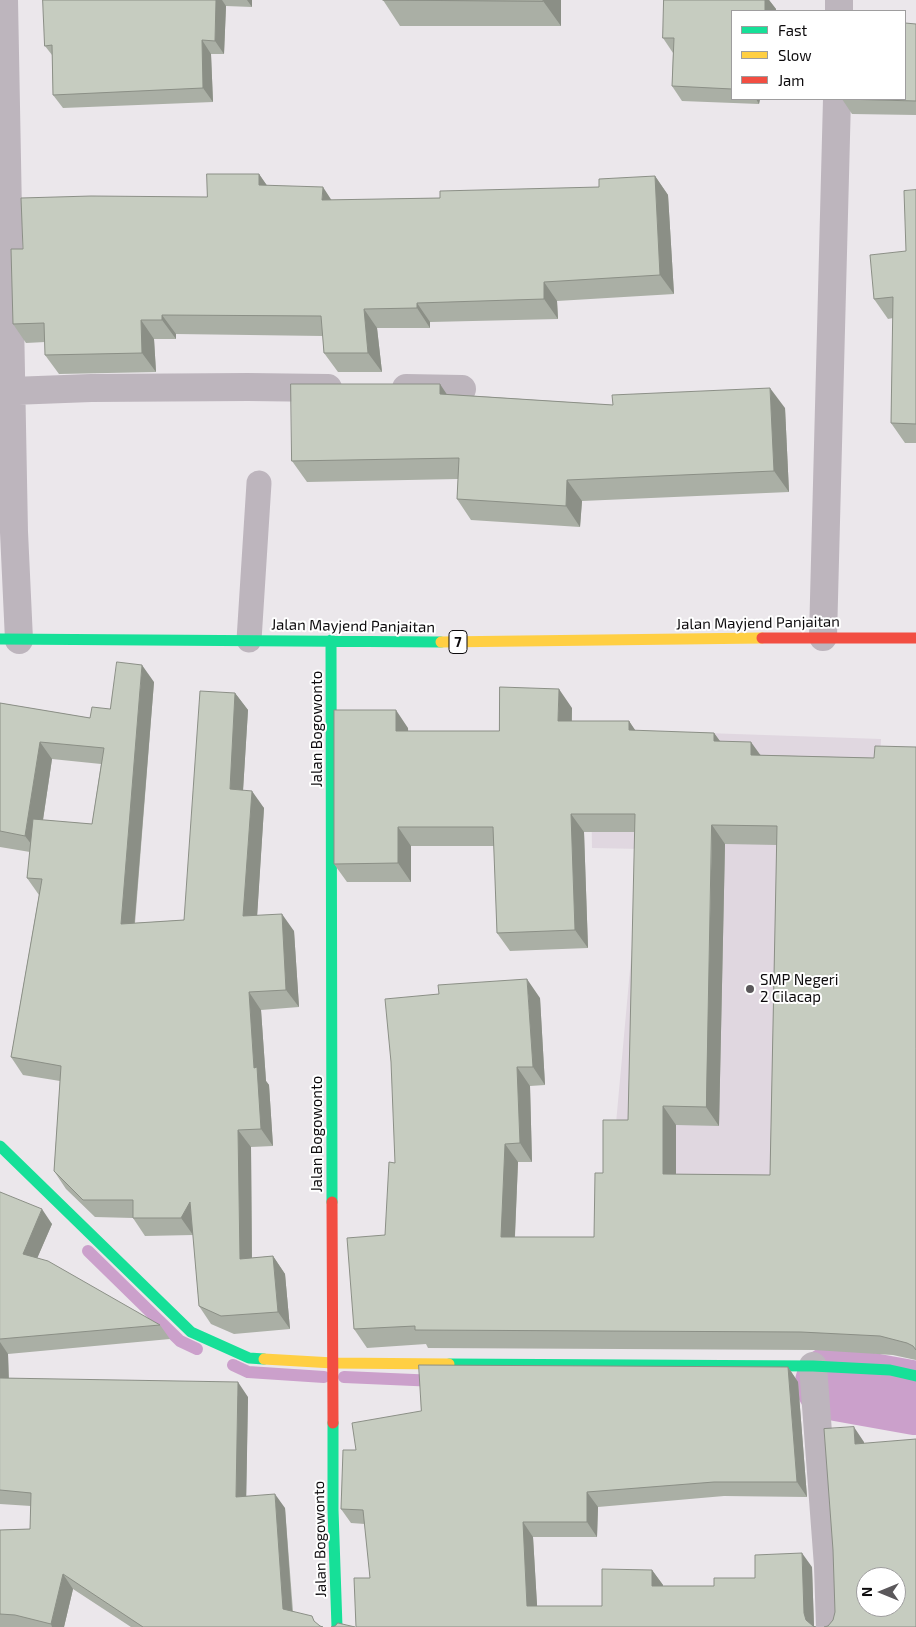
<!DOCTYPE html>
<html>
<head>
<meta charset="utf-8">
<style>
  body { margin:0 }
  #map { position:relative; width:916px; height:1627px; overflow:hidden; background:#ebe7eb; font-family:"Exo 2",sans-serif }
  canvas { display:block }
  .legend { position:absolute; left:731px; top:10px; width:175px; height:90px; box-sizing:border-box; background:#fff; border:1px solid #9e9d9e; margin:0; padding:6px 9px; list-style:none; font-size:15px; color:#0d0b0d }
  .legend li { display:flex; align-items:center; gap:10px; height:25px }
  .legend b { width:25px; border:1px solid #9e9d9e }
  .north { position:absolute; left:856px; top:1567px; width:50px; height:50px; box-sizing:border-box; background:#fff; border:1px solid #9e9d9e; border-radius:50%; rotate:270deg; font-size:14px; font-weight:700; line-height:20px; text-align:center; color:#0d0b0d }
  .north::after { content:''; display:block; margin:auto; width:18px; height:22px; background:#5b585b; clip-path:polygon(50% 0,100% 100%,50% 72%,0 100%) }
</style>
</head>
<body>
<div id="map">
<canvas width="916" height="1627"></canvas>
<ul class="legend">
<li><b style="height:6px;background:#16e098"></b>Fast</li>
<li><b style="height:6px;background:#ffcf43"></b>Slow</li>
<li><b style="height:6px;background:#f24e42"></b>Jam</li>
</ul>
<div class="north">N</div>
</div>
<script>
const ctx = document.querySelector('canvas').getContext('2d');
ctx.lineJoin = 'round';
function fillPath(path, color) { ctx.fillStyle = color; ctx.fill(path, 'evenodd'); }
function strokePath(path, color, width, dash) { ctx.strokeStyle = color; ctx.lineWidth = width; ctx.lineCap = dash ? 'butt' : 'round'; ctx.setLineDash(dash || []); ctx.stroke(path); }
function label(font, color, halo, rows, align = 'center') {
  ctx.font = font + ' "Exo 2",sans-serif'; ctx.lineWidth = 4; ctx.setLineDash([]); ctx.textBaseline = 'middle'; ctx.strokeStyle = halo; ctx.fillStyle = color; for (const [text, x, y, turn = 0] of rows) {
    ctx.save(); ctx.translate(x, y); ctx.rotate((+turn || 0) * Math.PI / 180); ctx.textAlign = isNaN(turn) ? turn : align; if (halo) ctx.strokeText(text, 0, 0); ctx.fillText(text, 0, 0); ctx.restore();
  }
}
const built = new Path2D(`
  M590,729L881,739L862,1271L603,1266L641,849L592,848Z`);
const stream = new Path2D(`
  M88,1251L180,1341L197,1349
  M233,1365L248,1372L324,1377
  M344,1377L437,1381`);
const river = new Path2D(`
  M832,1383L916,1398`);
const lane = new Path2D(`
  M249,640L259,483`);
const street = new Path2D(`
  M4,0L14,532L19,640
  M839,11V0
  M406,388L462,389
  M12,391L91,388L248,387L328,388
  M823,637L837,99
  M813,1366L828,1566L830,1627`);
const fast = new Path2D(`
  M0,639L441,642
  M331,640L332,1202
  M0,1146L191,1332L249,1358L264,1359
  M449,1364L813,1366L890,1370L916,1376
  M333,1423V1510L337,1627`);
const slow = new Path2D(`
  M441,642L762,638
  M264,1359L333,1363L449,1364`);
const jam = new Path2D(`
  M762,638H916
  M332,1202L333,1423`);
const wall = new Path2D(`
  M43,0H252V7L226,6L224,54H211L213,102L63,108L53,95L52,55L45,46Z
  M383,0H561V26H400Z
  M664,0H769L776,9V11H732V99H760L759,104L682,101L672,86L673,53L663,38Z
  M916,24V115L852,114L842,99Z
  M259,174L267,186L331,200L440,198L599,187L655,176L668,195L674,294L557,301L558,319L430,322V328H377L382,372H338L324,353L323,336L176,334V339H154L156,372L59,374L45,355V342L26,343L13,324L23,249L207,197Z
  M916,190V443H905L891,423L893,318L888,319L874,299L906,251Z
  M447,394L613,405L785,408L789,492L582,501L580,527L471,520L457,499L458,479L307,482L292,461Z
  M154,682L135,923L184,920L235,693L248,710L243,790L264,808L257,915L294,931L299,1007L261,1010L266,1081L269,1085L273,1146L251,1147L252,1258L273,1256L285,1274L290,1329L234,1334L211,1324L199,1306L193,1235L145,1236L133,1218L95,1217L66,1189L54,1171L60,1081L23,1075L11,1057L39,895L27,878L30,852L0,847V703L90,718L110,709ZM52,759L101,764L92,824L43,820Z
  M572,708V721H629L635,731L714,733L720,741L761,755L874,758L916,747V1360L893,1355L814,1350L428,1348L426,1344L367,1348L354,1329L385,1235L395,1163L540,998L545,1085L530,1086L532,1162H518L515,1237H594L603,1173L628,1120L635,832H584L588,948L510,951L497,933L494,846H411V882H347L334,864L408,728V731H499ZM725,844L777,845L770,1175L676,1174V1125L719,1126Z
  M0,1192L52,1224L37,1258L160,1325L170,1339L8,1354L9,1378L248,1397L246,1496L285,1508L293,1611L320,1626L323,1627H131L73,1589L64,1627H0V1530L30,1529L31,1506L0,1504Z
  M788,1367L798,1382L807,1497L724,1496L598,1507L597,1537H533L537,1606H602L652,1570L663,1585V1586H714L812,1567L814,1627H356L370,1578L365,1524L351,1523L341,1509L356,1450Z`);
const shadedWall = new Path2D(`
  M216,0H222L226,6L224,54L215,41Z
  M247,0H252V7Z
  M543,0H561V26L543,1Z
  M765,0H769L776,9V11H765Z
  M202,40L211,54L213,102L203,88Z
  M756,99H760L759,104Z
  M259,174L273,194L259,185Z
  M655,176L668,195L674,294L660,275Z
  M323,187L336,207L322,200Z
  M544,282L557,301L558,319L544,299Z
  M417,303L430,322V328L417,308Z
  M364,309L377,328L382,372L368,353Z
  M162,315L176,334V339L162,320Z
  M141,320L154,339L156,372L142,353Z
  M440,384L454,405L440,394Z
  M770,388L785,408L789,492L774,471Z
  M567,480L582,501L580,527L566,506Z
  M142,665L154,682L133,941L121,924Z
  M559,689L572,708L571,740L558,721Z
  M235,693L248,710L242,807L230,789Z
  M396,710L408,728L409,749L396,731Z
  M629,721L642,740L629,730Z
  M714,733L727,751L714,741Z
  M40,742L52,759L38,853L25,836Z
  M751,742L764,760L751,755Z
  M252,791L264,808L256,934L243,916Z
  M571,814L584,832L588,948L575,930Z
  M712,825L725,844L719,1126L706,1107Z
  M398,827L411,846V882L398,863Z
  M282,914L294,931L299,1007L286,990Z
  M527,979L540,998L545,1085L533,1067Z
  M249,992L261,1010L266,1081L269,1085L273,1146L261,1129L254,1068Z
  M517,1067L530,1086L532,1162L520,1143Z
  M663,1106L676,1125V1192L663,1174Z
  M238,1130L251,1147L252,1277L240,1259Z
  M505,1144L518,1162L514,1255L501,1237Z
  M190,1202L193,1235L181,1218Z
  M42,1209L52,1224L33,1268L23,1254Z
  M273,1256L285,1274L290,1329L278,1312Z
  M0,1342L8,1354L9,1392L0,1379Z
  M788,1367L798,1382L807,1497L797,1482Z
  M238,1382L248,1397L246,1511L236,1497Z
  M854,1427L864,1442L865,1458L855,1444Z
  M587,1492L598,1507L597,1537L587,1522Z
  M275,1494L285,1508L293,1624L283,1609Z
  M523,1522L533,1537L538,1621L527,1606Z
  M802,1553L812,1567L814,1627H811L806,1620L804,1613Z
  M652,1570L663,1585L662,1601L652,1586Z
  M63,1574L73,1589L64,1627H52L51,1624Z`);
const building = new Path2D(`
  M43,0H216L215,41L202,40L203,88L53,95L52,45L45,46Z
  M383,0H543V1Z
  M664,0H765V11H732V89L672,86L674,38H663Z
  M905,23L916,24V101L842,99H905Z
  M207,174H259V185L323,187L322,200L440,198V191L599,187V179L655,176L660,275L544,282V299L417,303V308L364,309L368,353H324L321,316L162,315V320H141L142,353L45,355L44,323L13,324L11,249H23L21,198L91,196L207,197Z
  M916,190V424L891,423L893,297L874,299L870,255L906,251L904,191Z
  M291,384H440V394L613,405L612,395L770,388L774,471L567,480L566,506L457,499L459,458L292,461Z
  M117,662L142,665L121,924L184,920L200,691L235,693L230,789L252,791L243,916L282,914L286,990L249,992L254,1068L257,1067L261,1129L238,1130L240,1259L273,1256L278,1312L221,1316L199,1306L190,1202L181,1218H133V1200H83L54,1171L61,1066L11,1057L42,879L27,878L33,819L92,824L104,748L40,742L25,836L0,831V703L90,718L92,707L110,709Z
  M500,687L559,689L558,721H629V730L714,733V741L751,742V755L874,758L875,746L916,747V1350L913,1346L907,1343L880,1336L801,1332L415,1330V1326L354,1329L347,1238L385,1235L389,1162L395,1163L391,1062L385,999L439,994L438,985L527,979L533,1067H517L520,1143L505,1144L501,1237H594L595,1173H603V1120H628L635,814H571L575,930L497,933L493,827H398V863L334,864V710H396V731H499ZM712,825L777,826L770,1175L663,1174V1106L706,1107Z
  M0,1192L42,1209L23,1254L48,1261L160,1325L0,1339Z
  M419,1365L788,1367L797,1482H714L587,1492V1522H523L527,1606H602V1569L652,1570V1586H714V1578H755V1555L802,1553L804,1613L806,1620L813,1626L816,1627H356L354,1578H370L363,1510L341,1509L343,1450H356L352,1423L421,1411Z
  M0,1378L238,1382L236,1497L275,1494L283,1609L312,1616L314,1621L320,1626L323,1627H143L63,1574L51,1624L15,1615L0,1614V1530L30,1529L31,1493L0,1490Z
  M854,1427L855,1444L916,1439V1627H824L828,1626L833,1620L835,1612L833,1550L824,1429ZM866,1577H896V1607H866Z
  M338,1623L355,1627H331L335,1626Z`);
const markers = [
  [750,989,5,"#5b585b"]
];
const shields = [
  [458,642,18]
];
const shieldNames = [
  ["7",458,642]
];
const streetNames = [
  ["Jalan Mayjend Panjaitan",758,623,-1],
  ["Jalan Mayjend Panjaitan",353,626,1],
  ["Jalan Bogowonto",317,729,-90],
  ["Jalan Bogowonto",317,1134,-90],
  ["Jalan Bogowonto",320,1539,-91]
];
const poiNames = [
  ["SMP Negeri",760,980],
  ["2 Cilacap",760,997]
];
fillPath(built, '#e0d7e0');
strokePath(stream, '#cba0cb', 12);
strokePath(river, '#cba0cb', 74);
strokePath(lane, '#bdb5bd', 25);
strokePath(street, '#bdb5bd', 28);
strokePath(fast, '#16e098', 11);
strokePath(slow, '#ffcf43', 11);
strokePath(jam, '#f24e42', 11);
fillPath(wall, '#aaafa5');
fillPath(shadedWall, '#8b8f86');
fillPath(building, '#c6ccc0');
strokePath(building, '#8b8f86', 1);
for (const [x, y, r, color] of markers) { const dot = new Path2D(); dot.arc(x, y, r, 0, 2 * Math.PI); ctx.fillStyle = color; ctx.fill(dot); strokePath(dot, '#fff', 2); }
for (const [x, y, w] of shields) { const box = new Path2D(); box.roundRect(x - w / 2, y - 11.5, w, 23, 4); ctx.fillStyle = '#fff'; ctx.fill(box); strokePath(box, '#0d0b0d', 1); }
label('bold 14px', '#0d0b0d', null, shieldNames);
label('15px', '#0d0b0d', '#fff', streetNames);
label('15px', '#0d0b0d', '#fff', poiNames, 'left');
</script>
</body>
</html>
